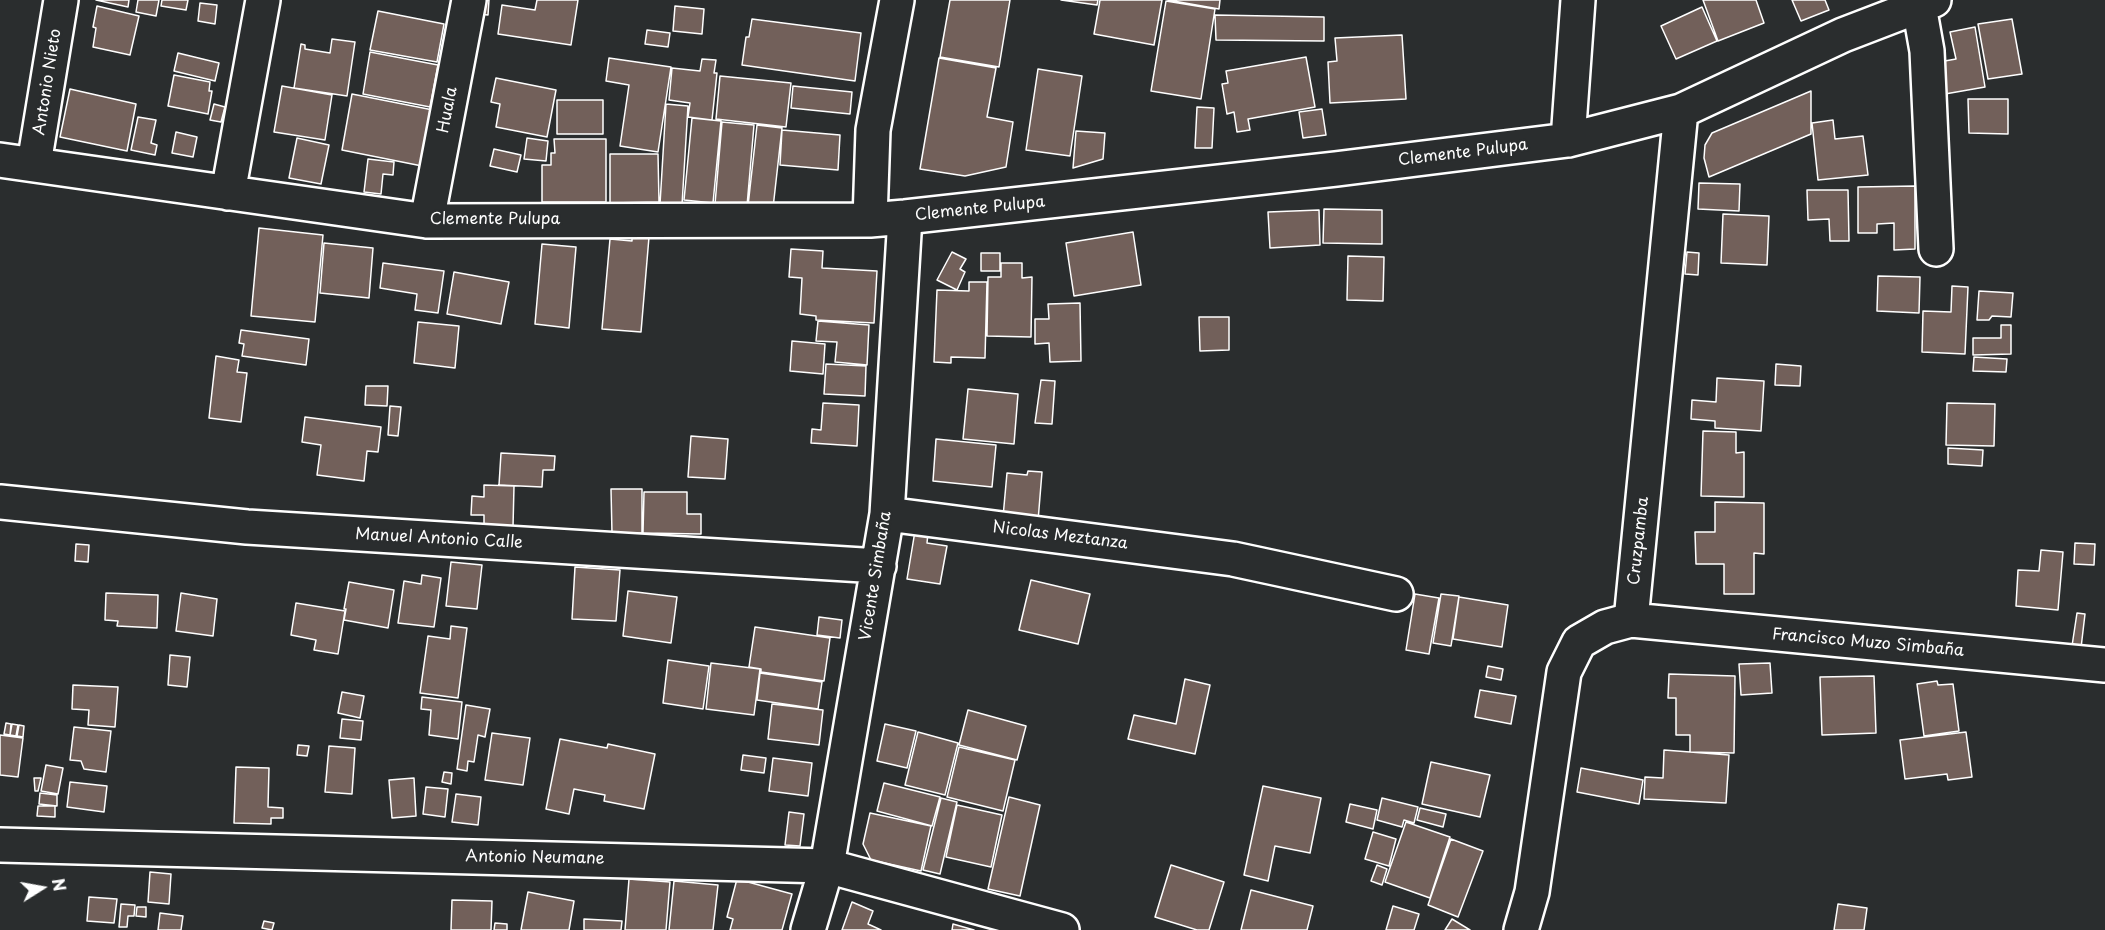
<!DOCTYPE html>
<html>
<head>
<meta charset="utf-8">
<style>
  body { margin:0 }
  #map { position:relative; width:2105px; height:930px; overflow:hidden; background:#2a2d2e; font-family:"Playpen Sans",sans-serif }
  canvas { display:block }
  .north { position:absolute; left:12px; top:858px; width:60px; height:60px; -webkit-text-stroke:4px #2a2d2e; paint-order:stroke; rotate:79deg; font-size:16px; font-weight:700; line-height:24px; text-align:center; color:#fff }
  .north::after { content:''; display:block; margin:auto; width:21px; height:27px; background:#fff; clip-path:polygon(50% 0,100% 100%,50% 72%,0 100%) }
</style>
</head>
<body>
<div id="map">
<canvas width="2105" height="930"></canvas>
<div class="north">N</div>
</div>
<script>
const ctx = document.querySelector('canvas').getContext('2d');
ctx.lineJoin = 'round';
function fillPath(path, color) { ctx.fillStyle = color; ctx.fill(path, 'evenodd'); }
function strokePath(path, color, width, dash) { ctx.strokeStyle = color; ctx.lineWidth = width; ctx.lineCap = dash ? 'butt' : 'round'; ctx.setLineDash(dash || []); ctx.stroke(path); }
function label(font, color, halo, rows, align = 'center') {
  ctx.font = font + ' "Playpen Sans",sans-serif'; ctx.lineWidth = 4.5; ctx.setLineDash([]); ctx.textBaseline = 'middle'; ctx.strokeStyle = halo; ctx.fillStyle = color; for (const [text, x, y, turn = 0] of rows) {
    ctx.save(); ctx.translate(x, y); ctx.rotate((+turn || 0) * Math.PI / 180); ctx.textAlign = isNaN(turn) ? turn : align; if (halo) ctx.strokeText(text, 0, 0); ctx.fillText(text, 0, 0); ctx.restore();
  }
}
const building = new Path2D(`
  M96,0H129L128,7Z
  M138,0H159L156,16L136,12Z
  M162,0H188L186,10L161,6Z
  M480,0H489L488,15L478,14Z
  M537,0H578L571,45L498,34L502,5L535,10Z
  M950,0H1010L999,67L940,57Z
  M1061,0H1098L1097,5Z
  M1100,0H1162L1154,45L1094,34Z
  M1168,0H1220L1219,9Z
  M1703,0H1756L1764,23L1718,41Z
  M1792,0H1825L1829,10L1801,21Z
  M1166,1L1215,9L1201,99L1151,91Z
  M200,3L217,5L215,24L198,21Z
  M97,6L139,16L130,55L93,47L96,28L93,27Z
  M675,6L704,9L702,34L673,31Z
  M1702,7L1717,41L1676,59L1661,26Z
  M378,11L444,24L437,62L370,50Z
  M1215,15L1324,17V41L1216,40Z
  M752,19L861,33L855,81L742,65L746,37H749Z
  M2012,19L2022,74L1988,79L1978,24Z
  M1975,27L1985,87L1945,94L1939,62L1956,59L1950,32Z
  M647,30L670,33L668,47L645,44Z
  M1402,35L1406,99L1330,103L1328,62L1337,61L1335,38Z
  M332,39L355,42L347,96L294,88L301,44L305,45V49L330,53Z
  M370,52L438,65L430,107L363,94Z
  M178,53L219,63L215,81L174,71Z
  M1306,57L1315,107L1248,119L1250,130L1237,132L1234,112L1227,114L1222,84L1228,83L1226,71Z
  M609,58L671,67L658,152L620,146L629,85L606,81Z
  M939,58L996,68L987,117L1013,122L1006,167L965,176L920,169Z
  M702,59L716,60L714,73H717L712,120L688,117L690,103L669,100L672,68L700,71Z
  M1038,69L1082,76L1070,156L1026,150Z
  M174,75L210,82L209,91H212L208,114L168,106Z
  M720,76L791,83L786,127L716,119Z
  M496,78L556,90L547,137L496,127L500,104L491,102Z
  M282,86L332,95L325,140L274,132Z
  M793,86L852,92L850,114L791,108Z
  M70,89L136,104L127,151L60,137Z
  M1811,91V134L1709,177L1704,158L1705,145L1712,133Z
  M352,94L433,110L422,166L342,150Z
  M1968,99H2008V134L1969,133Z
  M557,100H603V134H557Z
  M214,104L225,107L221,122L210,120Z
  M666,104L688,106L682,205L660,204Z
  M1197,107L1214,108L1212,148H1195Z
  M1322,109L1326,135L1303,138L1299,112Z
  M138,117L156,120L151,143L157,145L155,155L131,150Z
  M692,118L721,121L713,203L684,200Z
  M1833,120L1835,139L1863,136L1868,175L1818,180L1812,123Z
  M722,122L754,125L747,206L715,204Z
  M757,125L782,128L773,208L748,206Z
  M782,130L840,135L838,170L780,165Z
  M1076,131L1105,133L1103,159L1073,168Z
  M176,132L197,137L193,157L172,153Z
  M297,138L329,145L321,184L289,178Z
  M527,138L548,141L546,161L524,159Z
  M554,139H606V202H542V165H551V153H555Z
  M494,149L521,155L517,172L490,166Z
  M610,154H658L659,202L610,203Z
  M368,159L394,162L393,175L383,174L381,194L364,192Z
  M1699,183L1740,184L1739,211L1698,209Z
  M1915,186V249L1894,250V223L1877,224V233H1858V187Z
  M1807,190H1848L1849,241H1830L1829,219L1808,220Z
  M1324,209L1382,210V244L1323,243Z
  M1319,210L1320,245L1270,248L1268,212Z
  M1723,214L1769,216L1767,265L1721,263Z
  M259,228L323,235L315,322L251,316Z
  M1133,232L1141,285L1074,296L1066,243Z
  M632,236L649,237L641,332L602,329L610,239L632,241Z
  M324,243L373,248L369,298L320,293Z
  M542,244L576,247L569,328L535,324Z
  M791,249L823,251L822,268L877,271L874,323L816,320V316L800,314L802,278L789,277Z
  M952,252L966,259L960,269L965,272L957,290L937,280Z
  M1687,252L1699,253L1698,275L1685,274Z
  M981,253H1000V271H981Z
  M1348,256L1384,257L1383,301L1347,300Z
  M383,263L444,271L438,313L415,310L417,294L380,288Z
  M1001,263H1022V278L1032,277L1031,337L987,336L988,277H1001Z
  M454,272L509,282L501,324L447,314Z
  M1878,276L1920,277L1919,313L1877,311Z
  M969,282H987L985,358L951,357V363L934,362L937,290L969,291Z
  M1952,286L1968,287L1965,354L1922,352L1923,311L1951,312Z
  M1979,291L2013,293L2011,317L1992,316L1989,320H1977Z
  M1080,303L1081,361L1050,362L1049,343L1035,344V319H1049L1048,304Z
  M1199,317H1229V350L1200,351Z
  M818,321L869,325L867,365L835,362L837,342L816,341Z
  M418,322L459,326L455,368L414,363Z
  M2001,325H2011V354L1973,355V338H2001Z
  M241,330L309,339L306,365L242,356L244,344L239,343Z
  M792,341L825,344L823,374L790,371Z
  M216,356L239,360L237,372L247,373L241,422L209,418Z
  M1974,357L2007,359L2006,372L1973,371Z
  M826,364L866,366L865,396L824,394Z
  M1776,364L1801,366L1800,386L1775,385Z
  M1717,378L1764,381L1761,431L1715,428V421L1691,419L1692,400L1716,402Z
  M1041,380L1055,381L1052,424L1035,423Z
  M366,386H388L387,406L365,405Z
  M968,389L1018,394L1014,444L963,439Z
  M823,403L859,405L857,446L811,443L812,429L821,430Z
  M1947,403L1995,404L1994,446L1946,445Z
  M390,406L401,407L398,436L388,435Z
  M305,417L381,427L378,452L367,451L364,481L317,475L321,445L302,442Z
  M1703,431L1736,432V453L1744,452V497L1701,496Z
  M691,436L728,439L725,479L688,477Z
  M936,439L996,445L992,487L933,481Z
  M1948,448L1983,450L1982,466L1948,464Z
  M501,453L555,456L554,470H543L542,487L499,485Z
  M1028,471L1042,472L1038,521L1003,517L1007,473L1027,475Z
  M484,485L514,486L513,527L484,526V515H471L472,496L484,497Z
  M611,489H642V533L612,534Z
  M644,492H687V514H701V534L643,533Z
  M1715,502L1764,503V554L1754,553V594H1724V564H1696L1695,532H1715Z
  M915,531L928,533L927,543L947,546L940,584L907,579Z
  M2075,543L2095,544L2094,565L2074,564Z
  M76,544L89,545L88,562L75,561Z
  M2041,550L2063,552L2058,610L2016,606L2018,570L2039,571Z
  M451,562L482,565L477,609L446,606Z
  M575,567L620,570L616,621L572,619Z
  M422,575L441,578L434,627L398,623L404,581L421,584Z
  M1031,580L1090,594L1078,644L1019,630Z
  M349,582L394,590L388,628L344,620L346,609H344Z
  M628,591L677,597L671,643L623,636Z
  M106,593L158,595L157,628L117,626L118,621L105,620Z
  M181,593L217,599L213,636L176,631Z
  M1415,594L1439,598L1429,654L1406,650Z
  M1441,594L1459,596L1451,646L1433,643Z
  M1459,597L1508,605L1502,647L1453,639Z
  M296,603L345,611L338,654L314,650L316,640L291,635Z
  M2077,613L2085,614L2081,648L2072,646Z
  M819,617L842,620L840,638L817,635Z
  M451,626L467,628L458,698L420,693L428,636L450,639Z
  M755,627L830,638L824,681L761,672V669L749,667Z
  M170,655L190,657L187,687L168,685Z
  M668,660L709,666L703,709L663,703Z
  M711,663L760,669L754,715L706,709Z
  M1770,663L1772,693L1741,695L1739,664Z
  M1488,666L1503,669L1501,680L1486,677Z
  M760,673L822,682L818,709L757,700Z
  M1669,674L1735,676L1734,753L1690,752V735H1676V698H1668Z
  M1874,676L1876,733L1822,735L1820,677Z
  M1185,679L1210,685L1195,754L1128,739L1134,715L1176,724Z
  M1937,681L1938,685L1953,684L1959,731L1924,736L1917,684Z
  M73,685L118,687L115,727L88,725L89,710L72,709Z
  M1480,690L1516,696L1511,724L1475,717Z
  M342,692L364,696L360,718L338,713Z
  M422,697L462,702L458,739L429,735L431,710L421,709Z
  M772,704L823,710L819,745L768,739Z
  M466,705L490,709L485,737L478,735L474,762L468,761L467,771L457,769Z
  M968,710L1026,726L1017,760L959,745Z
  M342,719L363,721L361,740L340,738Z
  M6,723L11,724L10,735L4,734Z
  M12,724L18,725L16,736L10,735Z
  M885,724L916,731L907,768L877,761Z
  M19,725L24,726L23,737L17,736Z
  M74,727L111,731L106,772L84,769L81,761L70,760Z
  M918,732L958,743L945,795L905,785Z
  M1966,732L1972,777L1948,780L1947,774L1905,779L1900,740Z
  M492,733L530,738L523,785L485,780Z
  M0,735L23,738L18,777L0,775Z
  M560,739L607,748L608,744L655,754L644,809L604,801L605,795L574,789L569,814L546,809Z
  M298,745L309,746L307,756L297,755Z
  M329,746L355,748L352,794L325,792Z
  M959,747L1015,760L1003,811L947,797Z
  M1664,750L1729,755L1726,803L1644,799L1645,777L1663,778Z
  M743,755L766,758L764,773L741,770Z
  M773,758L812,763L808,796L769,791Z
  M1431,762L1490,775L1480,817L1422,804Z
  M46,765L63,768L58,794L41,791Z
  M236,767L269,768L268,807L283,808V818H271V824L234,823Z
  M1581,768L1643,780L1639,804L1577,792Z
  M444,772L452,773L451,784L442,782Z
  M34,778H41L38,791H35Z
  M414,778L416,816L392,818L389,780Z
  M70,782L107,786L104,812L67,807Z
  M884,783L940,797L932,826L877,811Z
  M1263,786L1321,798L1310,853L1275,846L1268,881L1244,875Z
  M426,787L448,789L445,817L423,814Z
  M40,793L57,795V806L39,804Z
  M456,794L481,797L478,825L452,822Z
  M1009,797L1040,805L1020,896L988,889Z
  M941,798L957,802L940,874L923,870Z
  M1382,798L1418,807L1414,823L1404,820L1402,827L1377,820Z
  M1350,804L1377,810L1373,829L1346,822Z
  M957,805L1002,815L991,867L946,857Z
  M38,806H55V817L37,816Z
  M1420,808L1446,814L1443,827L1417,820Z
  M789,812L804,814L800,846L785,845Z
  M870,813L931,826L921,871L871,860L863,844Z
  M1406,822L1450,837L1430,898L1385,882Z
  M1373,832L1396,839L1389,866L1365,859Z
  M1451,839L1483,851L1458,917L1428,905Z
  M1171,865L1224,882L1209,930H1197L1155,917Z
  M1377,865L1387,869L1382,885L1371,881Z
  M150,872L171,874L169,904L148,902Z
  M629,879L670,882L666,930H625Z
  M737,879L792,894L782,930H730L733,919L727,917Z
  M674,881L718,885L713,930H669Z
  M1251,890L1313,906L1307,930H1241Z
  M528,892L574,901L569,930H521Z
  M89,897L117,899L114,923L87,921Z
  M452,900L492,901L491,930H451Z
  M852,902L873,911L868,924L881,930H842Z
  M121,904L135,905L134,916H128L127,927H119Z
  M1838,904L1867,908L1864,930H1834Z
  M1393,906L1419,914L1414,930H1386Z
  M137,907H146V917L136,916Z
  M160,913L183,916L181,930H158Z
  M584,919L622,921L621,930H584Z
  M1452,919L1470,930H1445Z
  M264,921L274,923L272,930L262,928Z
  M495,923L507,924V930H494Z
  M953,924L974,930H952Z`);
const minor = new Path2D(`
  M1919,6L1927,51L1936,249
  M1568,140L1578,0
  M0,160L427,221L870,220L905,217L1336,169L1568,140L1681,111L1843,35L1934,0
  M34,164L61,0
  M228,193L263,0
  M870,220L873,130L897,0
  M427,221L469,0
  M0,502L247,527L879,566
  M887,514L1233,559L1396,594
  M1631,620L2105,665
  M0,845L827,866L1062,930
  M808,930L827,866L887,514L905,217
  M1521,930L1532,892L1564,672L1579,642L1605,627L1631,620L1681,111`);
const streetNames = [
  ["Antonio Nieto",48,82,-81],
  ["Huala",448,110,-79],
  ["Clemente Pulupa",1463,153,-7],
  ["Clemente Pulupa",980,209,-6],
  ["Clemente Pulupa",495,220],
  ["Nicolas Meztanza",1060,536,7],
  ["Manuel Antonio Calle",439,539,3],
  ["Cruzpamba",1639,541,-84],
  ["Vicente Simbaña",876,576,-81],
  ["Francisco Muzo Simbaña",1868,643,5],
  ["Antonio Neumane",535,858,1]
];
fillPath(building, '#72605a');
strokePath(building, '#fff', 1.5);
strokePath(minor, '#fff', 38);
strokePath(minor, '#2a2d2e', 33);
label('16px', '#fff', '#2a2d2e', streetNames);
</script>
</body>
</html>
